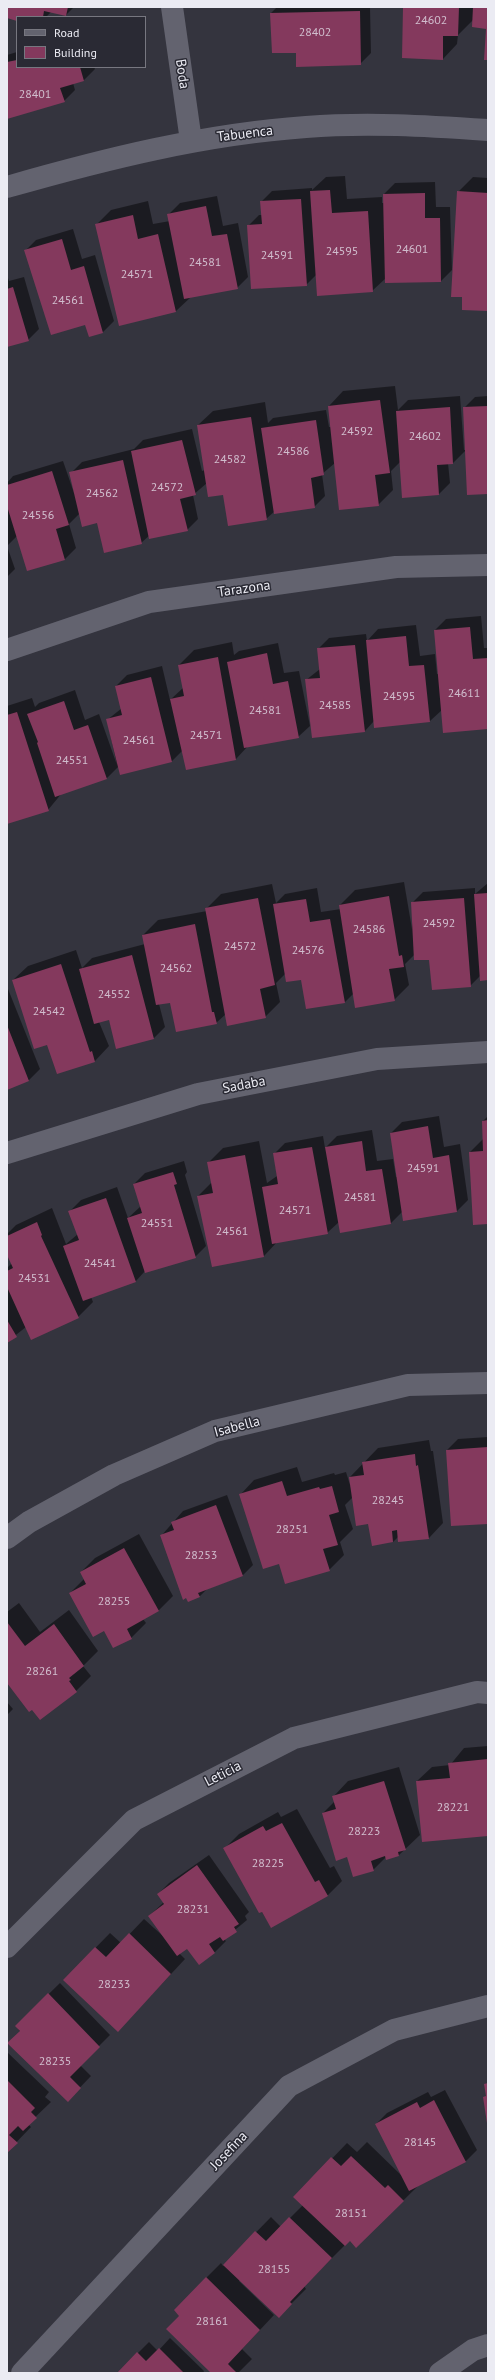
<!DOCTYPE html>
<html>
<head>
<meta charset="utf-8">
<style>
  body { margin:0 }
  #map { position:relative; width:495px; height:2380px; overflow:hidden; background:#34343e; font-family:"PT Sans",sans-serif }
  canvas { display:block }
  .frame { position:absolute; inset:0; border:8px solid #ebebf3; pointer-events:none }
  .legend { position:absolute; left:16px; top:16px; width:130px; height:52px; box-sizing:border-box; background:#2a2a34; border:1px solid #777780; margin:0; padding:5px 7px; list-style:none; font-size:12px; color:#ebebf3 }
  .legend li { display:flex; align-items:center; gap:8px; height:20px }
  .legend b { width:20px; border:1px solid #777780 }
</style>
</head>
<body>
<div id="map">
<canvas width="495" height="2380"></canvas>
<div class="frame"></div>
<ul class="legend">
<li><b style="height:5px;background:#63636f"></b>Road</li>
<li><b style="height:11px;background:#84395d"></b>Building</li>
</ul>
</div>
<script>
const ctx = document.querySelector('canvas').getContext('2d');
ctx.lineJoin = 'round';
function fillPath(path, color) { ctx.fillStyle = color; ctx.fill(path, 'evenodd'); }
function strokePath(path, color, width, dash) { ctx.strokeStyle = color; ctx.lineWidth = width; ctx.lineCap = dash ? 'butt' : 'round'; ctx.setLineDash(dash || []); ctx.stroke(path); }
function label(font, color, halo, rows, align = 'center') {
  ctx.font = font + ' "PT Sans",sans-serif'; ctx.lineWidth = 3; ctx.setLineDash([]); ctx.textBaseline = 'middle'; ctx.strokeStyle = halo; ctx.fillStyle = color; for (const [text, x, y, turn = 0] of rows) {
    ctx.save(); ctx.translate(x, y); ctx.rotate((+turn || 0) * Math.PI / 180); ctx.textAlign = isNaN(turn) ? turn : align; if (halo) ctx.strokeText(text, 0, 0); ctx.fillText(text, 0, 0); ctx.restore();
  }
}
const shadow = new Path2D(`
  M7,7H74L66,15L52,11L46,17H17V20L7,17Z
  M277,7H370L371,53L360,64L297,52L271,13Z
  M404,7H488V59L487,28L473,20L458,35L457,44L443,59Z
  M17,52V67H94L95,69L84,80L73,83L75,90L64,101L7,118V55Z
  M345,176L347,199L382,197V203H384V194L395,183L435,182L436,207H450L452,270L441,281L386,278L372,291L317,274L306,285L248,226L259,215H262L261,202L272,191L312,188V190L326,177Z
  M473,177L488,178V310L458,192Z
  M217,196L223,226L238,223L248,277L237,288L191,297L176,311L120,325L96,225L111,210L148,201L153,224L170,221L169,214L180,203Z
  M73,229L82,259L95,255L114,321L103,332L86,324L25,251L36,240Z
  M7,275L9,281L24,277L39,329L28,340L7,346Z
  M395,386L398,410L408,400L460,396L464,450H466L464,408L475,397L488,396V493L466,450L453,463H448L450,483L439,494L403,497L401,461L391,471L393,490L378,505L335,463L322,474L325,496L314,507L275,511L266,519L207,483L193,495L198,519L187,530L150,535L141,543L80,513L69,524L76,548L65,559L28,570L17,536L7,546L15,569L7,577V483L13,476L63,461L74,493L71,473L82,462L134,449L143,440L192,429L202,471L205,470L198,425L213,411L265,402L268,423L273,418L326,410L329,427H331L329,406L343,391Z
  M481,616L484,648H488V728L442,710L430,721H374L365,731L306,680L320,669L318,649L329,638L366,634L367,641L378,629L416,625L420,656L435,654L437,674H439L435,630L446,619Z
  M232,642L234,655L239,651L278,643L284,673L299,671L310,726L298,737L248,746L236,759L187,769L183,750L172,761L121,774L119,766L107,778L62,793L48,810L7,823V706L32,698L35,707L39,703L75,690L85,720L99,714L117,765L107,720L122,708L116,686L127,675L162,666L170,700L184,687L179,665L194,650Z
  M404,882L412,929V903L423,892L475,888V894L488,883V979L481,975L470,986L430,959L415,954L405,964L409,985L394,1000L354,993L345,1002L302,979L286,973L276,983L280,1002L265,1017L226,1014L216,1023L171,1001L159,1004L165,1027L154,1038L117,1048L109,1019L99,1022L109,1046L95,1061L48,1044L13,980L28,966L76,950L82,968L92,958L145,944L143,935L158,920L207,911V908L221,894L272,884L276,903L285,894L317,888L321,912L341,909L340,905L355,890Z
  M8,989L40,1069L29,1080L7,1089Z
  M439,1116L444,1147L460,1144L468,1200L457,1211L404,1220L403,1211L390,1224L339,1222L327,1233L278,1241L264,1256L198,1196L212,1182L208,1163L223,1148L259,1141L267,1183L277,1176L274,1154L285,1143L323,1136L325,1148L337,1136L372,1130L377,1161L393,1159L396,1177H398L391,1133L402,1122Z
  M488,1116V1223L470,1152L484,1138L483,1121Z
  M184,1161L187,1172L185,1175L206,1246L195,1257L145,1271L136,1281L91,1297L93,1302L78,1317L26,1327L7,1342V1268L12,1263L7,1253V1234L16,1225L52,1208L66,1244L78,1234L70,1211L81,1200L117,1187L128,1218L141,1206L134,1184L145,1173Z
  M488,1437V1523L447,1450L458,1439Z
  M429,1440L431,1451H433L443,1523L429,1538L399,1536L393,1542L369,1523L353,1497L345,1505L353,1529L340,1542L344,1555L329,1570L280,1563L240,1495L254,1480L297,1467L302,1482L334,1473L335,1475L346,1472L351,1488L350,1477L378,1448Z
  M227,1495L253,1565L242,1576L207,1589L200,1596L188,1600L161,1536L183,1511Z
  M139,1534L173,1596L158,1611L143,1619L146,1623L131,1638L104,1630L70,1593L84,1579L81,1572L95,1558Z
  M19,1603L40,1632L69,1610L98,1651L83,1666L91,1676L76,1691L7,1681V1612Z
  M7,1702L13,1709L7,1715Z
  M488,1746V1835L417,1781L432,1767L450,1765L464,1748Z
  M399,1767L420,1835L399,1855L386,1859V1857L373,1870L348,1856L323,1813L335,1801L334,1796L348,1781Z
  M297,1809L330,1868L334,1866L342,1881L328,1895L271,1927L224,1849L239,1834L278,1812L281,1817Z
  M209,1855L249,1912L245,1916L247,1920L224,1939L226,1941L215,1952L199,1963L188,1947L179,1953L185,1959L118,2031L64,1980L110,1933L121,1943L144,1919L164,1937L149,1916L164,1902L158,1894L169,1883Z
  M60,1983L110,2035L80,2065L91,2076L68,2100L16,2026Z
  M7,2052L49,2092L45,2097L51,2102L28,2124L31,2127L7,2152Z
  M445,2090L477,2150L466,2161L418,2186L356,2247L350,2240L304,2286L306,2289L279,2316L240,2280L239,2281L274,2315L242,2349L252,2359L238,2373H212L181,2316L206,2278L221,2263L223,2266L271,2217L281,2227L303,2205L295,2197L347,2143L357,2152L367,2142L402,2176L376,2124L387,2113L428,2092L431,2097Z
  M170,2338L204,2371L203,2373H118L149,2342L158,2351Z`);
const building = new Path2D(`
  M7,7H68L66,16L44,11L43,17H17V21L7,18Z
  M403,7H459L458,36H443V60L402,58Z
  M473,7H488V60H484L486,29L472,27Z
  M360,11L361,65L296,67V53H272L270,13Z
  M17,60V67H80L84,81L60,88L65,102L7,119V62Z
  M330,190L332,213L368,211L373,292L317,296L310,191Z
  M457,191L488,193V311L462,310V297H451Z
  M425,193V218H440L441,282L385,283L383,194Z
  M301,199L307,286L251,289L247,225L262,224L260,201Z
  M206,206L212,236L227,234L238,289L184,299L167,214Z
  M133,215L138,239L158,234L176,312L119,326L95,224Z
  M62,239L71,270L84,266L103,333L89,337L85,325L51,335L24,250Z
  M13,287L29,341L7,347V289Z
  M380,400L390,473L375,475L379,506L339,510L328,406Z
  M488,406V494L467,495L463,407Z
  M450,407L453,464L437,465L439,495L402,498L396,411Z
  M251,417L267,520L228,526L223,495L208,497L197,425Z
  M316,420L324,475L311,478L315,508L274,514L261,428Z
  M182,440L196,495L180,499L188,531L149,539L131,451Z
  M123,460L142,544L104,553L97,523L82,527L69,472Z
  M52,471L69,525L56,529L65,560L27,571L7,506V485Z
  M470,627L473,659L488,658V729L443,733L434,630Z
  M406,636L409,666L424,665L430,722L374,728L366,640Z
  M355,645L365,732L312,738L305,679L320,678L317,648Z
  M267,653L273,684L288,681L299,738L244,748L227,662Z
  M218,657L236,760L186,770L170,699L184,696L178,665Z
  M151,677L172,762L120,775L106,719L122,715L115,686Z
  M64,701L74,730L88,725L107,779L55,797L37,743L38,742L27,714Z
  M17,712L49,811L7,824V715Z
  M488,893V980L480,981L474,894Z
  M389,896L399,956L402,955L404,967L389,969L395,1001L355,1008L339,905Z
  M258,898L275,985L260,989L266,1018L227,1026L205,908Z
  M464,898L471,987L432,990L429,960H414L411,902Z
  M306,899L310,922L330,919L345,1003L306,1009L301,980L286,982L273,904Z
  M195,924L212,1012H214L217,1024L176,1032L170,1003L156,1005L142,935Z
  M132,955L154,1039L116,1049L109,1020L94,1024L79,969Z
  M61,964L90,1052L92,1051L95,1062L57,1074L47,1045L34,1049L12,980Z
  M7,1025L29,1081L7,1090Z
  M488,1120V1224L473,1225L469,1152L483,1151L482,1121Z
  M428,1126L433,1158L449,1155L457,1212L403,1221L390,1133Z
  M362,1141L366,1171L382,1169L391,1224L340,1233L325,1147Z
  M312,1147L328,1234L272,1244L262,1187L278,1184L273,1153Z
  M245,1155L264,1257L212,1267L197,1196L213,1193L207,1162Z
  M173,1172L177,1184L174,1185L196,1258L145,1273L127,1218L142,1213L133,1184Z
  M106,1198L136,1282L83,1301L63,1246L79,1240L68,1211Z
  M37,1222L42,1235L41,1236L79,1318L31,1340L7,1287V1271L13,1268L7,1255V1236Z
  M7,1320L17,1337L7,1343Z
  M488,1447V1524L451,1526L446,1450Z
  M415,1454L416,1466L418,1465L429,1539L398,1542L397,1530L392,1531L393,1542L372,1546L368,1524L356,1526L349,1477L364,1475L362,1462Z
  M282,1481L287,1496L319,1487L320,1489L332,1486L339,1512L329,1515L338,1545L323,1549L330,1571L285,1584L279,1564L263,1569L239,1494Z
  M216,1505L243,1576L198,1593L200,1597L188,1602L186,1598L183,1600L160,1535L174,1530L171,1522Z
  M124,1548L159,1611L127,1629L132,1639L113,1648L104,1631L93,1637L69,1593L86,1584L80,1572Z
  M7,1622L25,1646L54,1624L84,1666L69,1678L71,1680L69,1681L77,1692L40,1720L32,1710L29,1712L7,1683Z
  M488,1759V1836L422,1842L416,1781L450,1778L448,1763Z
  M384,1781L406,1850L398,1852L399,1856L386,1860L385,1856L371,1861L374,1871L353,1877L347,1857L336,1861L322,1813L336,1809L332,1796Z
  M282,1823L315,1882L319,1880L328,1896L271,1928L262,1912L259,1913L223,1848L263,1826L266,1831Z
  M197,1865L239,1924L234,1927L237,1932L223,1941L220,1937L209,1944L215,1953L199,1965L187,1949L177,1956L148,1916L164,1904L157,1894Z
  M129,1933L171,1974L118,2032L63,1980L95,1947L106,1957Z
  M48,1993L100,2047L70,2077L81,2088L68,2102L7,2043L20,2031L15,2026Z
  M7,2080L35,2108L31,2112L37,2118L23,2131L18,2126L9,2135L18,2143L7,2153Z
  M488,2083V2123H487L483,2097L486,2096L484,2084Z
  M434,2100L466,2162L409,2191L375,2124L417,2102L420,2108Z
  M351,2156L385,2188L388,2185L404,2201L356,2248L350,2241L345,2246L293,2197L331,2157L341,2166Z
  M289,2217L332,2258L290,2302L292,2304L279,2318L223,2265L255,2231L266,2241Z
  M206,2277L260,2330L228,2364L237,2373H211L166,2329L179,2316L174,2310Z
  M159,2348L184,2373H117L137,2352L146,2361Z`);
const street = new Path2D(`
  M172,7L191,141
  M7,187C105,159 205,134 306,127C367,122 428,126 488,130
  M7,650L149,602L396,567L488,565
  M7,1153L198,1094L377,1059L488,1052
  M7,1538L29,1522L114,1475L215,1431L408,1385L488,1383
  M7,1947L134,1820L294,1738L477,1692L488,1693
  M22,2373L289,2086L394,2030L488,2006
  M440,2373L473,2350L488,2345`);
const numberNames = [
  ["24602",431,21],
  ["28402",315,33],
  ["28401",35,95],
  ["24601",412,250],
  ["24595",342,252],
  ["24591",277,256],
  ["24581",205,263],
  ["24571",137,275],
  ["24561",68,301],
  ["24592",357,432],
  ["24602",425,437],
  ["24586",293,452],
  ["24582",230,460],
  ["24572",167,488],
  ["24562",102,494],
  ["24556",38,516],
  ["24611",464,694],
  ["24595",399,697],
  ["24585",335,706],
  ["24581",265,711],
  ["24571",206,736],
  ["24561",139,741],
  ["24551",72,761],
  ["24592",439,924],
  ["24586",369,930],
  ["24572",240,947],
  ["24576",308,951],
  ["24562",176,969],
  ["24552",114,995],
  ["24542",49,1012],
  ["24591",423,1169],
  ["24581",360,1198],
  ["24571",295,1211],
  ["24551",157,1224],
  ["24561",232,1232],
  ["24541",100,1264],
  ["24531",34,1279],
  ["28245",388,1501],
  ["28251",292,1530],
  ["28253",201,1556],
  ["28255",114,1602],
  ["28261",42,1672],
  ["28221",453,1808],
  ["28223",364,1832],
  ["28225",268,1864],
  ["28231",193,1910],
  ["28233",114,1985],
  ["28235",55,2062],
  ["28145",420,2143],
  ["28151",351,2214],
  ["28155",274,2270],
  ["28161",212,2322]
];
const streetNames = [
  ["Boda",182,74,82],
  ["Tabuenca",245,134,-7],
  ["Tarazona",244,589,-8],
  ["Sadaba",244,1085,-11],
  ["Isabella",237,1427,-15],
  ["Leticia",223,1774,-27],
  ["Josefina",229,2151,-47]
];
fillPath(shadow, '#0007');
fillPath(building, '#84395d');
strokePath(street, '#63636f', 22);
label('12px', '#d1bece', null, numberNames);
label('14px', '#ebebf3', '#2a2a34', streetNames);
</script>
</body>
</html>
